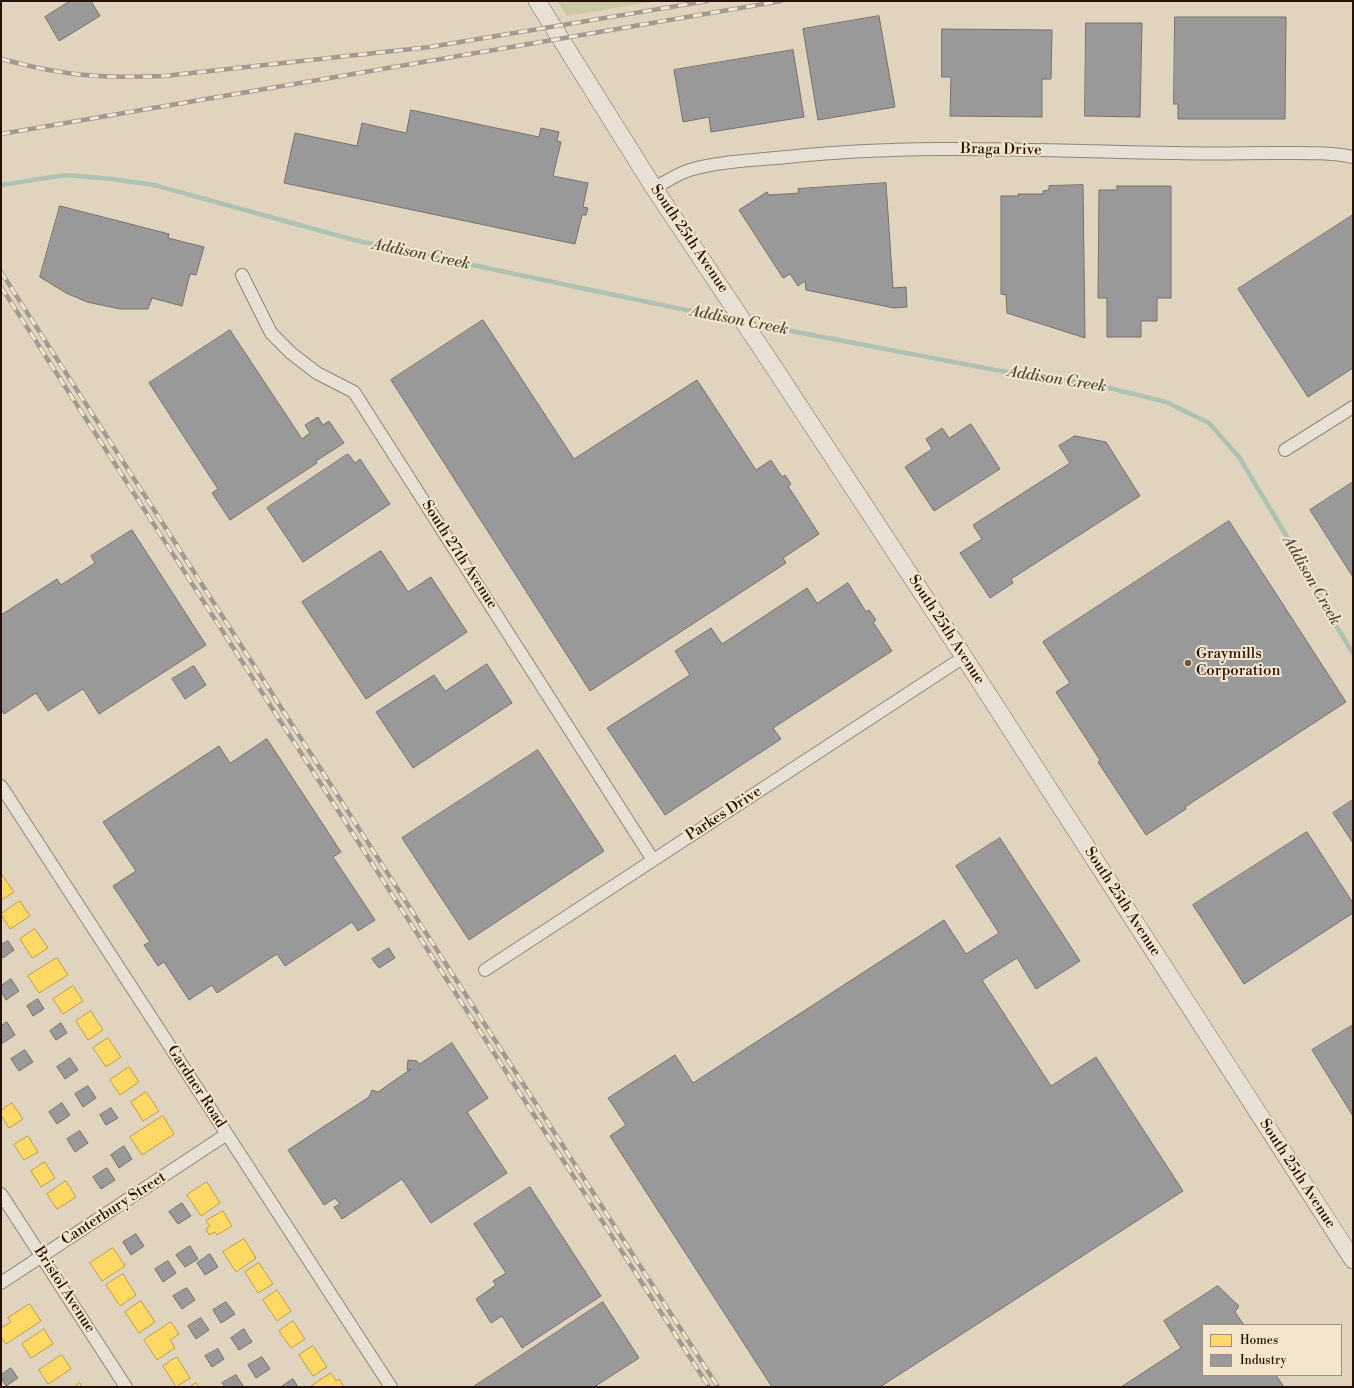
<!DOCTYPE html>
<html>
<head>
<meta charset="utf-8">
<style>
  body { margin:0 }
  #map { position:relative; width:1354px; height:1388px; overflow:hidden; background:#e0d4be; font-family:"Libre Bodoni",serif }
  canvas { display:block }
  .frame { position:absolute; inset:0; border:2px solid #271008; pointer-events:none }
  .legend { position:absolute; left:1202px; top:1324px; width:140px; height:52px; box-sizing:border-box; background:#f4e6cc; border:1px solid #a2907e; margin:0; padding:5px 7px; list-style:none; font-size:12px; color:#271008 }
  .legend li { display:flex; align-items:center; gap:8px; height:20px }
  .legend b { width:20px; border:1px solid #a2907e }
</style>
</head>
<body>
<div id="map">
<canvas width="1354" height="1388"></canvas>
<div class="frame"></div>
<ul class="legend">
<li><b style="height:11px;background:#ffd966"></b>Homes</li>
<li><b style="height:11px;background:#999"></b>Industry</li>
</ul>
</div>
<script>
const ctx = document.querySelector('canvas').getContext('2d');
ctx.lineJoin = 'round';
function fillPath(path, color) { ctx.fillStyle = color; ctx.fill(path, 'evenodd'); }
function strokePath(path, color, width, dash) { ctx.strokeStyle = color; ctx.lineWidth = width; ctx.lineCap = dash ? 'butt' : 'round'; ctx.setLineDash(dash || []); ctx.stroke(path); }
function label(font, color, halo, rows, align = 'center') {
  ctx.font = font + ' "Libre Bodoni",serif'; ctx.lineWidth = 4; ctx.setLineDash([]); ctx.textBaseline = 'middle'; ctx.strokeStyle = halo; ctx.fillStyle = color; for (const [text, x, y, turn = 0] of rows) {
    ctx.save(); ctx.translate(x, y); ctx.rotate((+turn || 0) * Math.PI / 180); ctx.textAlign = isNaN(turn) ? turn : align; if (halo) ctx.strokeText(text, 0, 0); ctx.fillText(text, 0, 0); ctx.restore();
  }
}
const green = new Path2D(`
  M557,1H657L567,16Z`);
const homes = new Path2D(`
  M1,873L14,892L1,900Z
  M20,901L30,916L10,929L1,914Z
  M35,929L48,948L32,958L20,939Z
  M57,958L68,975L39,993L28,976Z
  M73,986L83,1001L63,1014L53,999Z
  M91,1011L103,1030L88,1040L76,1021Z
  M108,1038L121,1057L106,1067L93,1048Z
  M129,1067L139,1082L120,1095L110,1080Z
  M146,1092L159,1111L143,1121L131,1102Z
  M12,1103L23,1119L9,1128L1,1115V1111Z
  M163,1116L174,1134L142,1155L130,1137Z
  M28,1136L38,1152L24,1160L14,1145Z
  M45,1162L55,1178L41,1187L31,1171Z
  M66,1181L76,1197L57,1209L47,1194Z
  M207,1182L220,1203L201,1216L187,1195Z
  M223,1211L232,1226L217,1235L214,1232L209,1235L206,1229L210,1226L206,1221Z
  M244,1239L256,1258L236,1272L223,1252Z
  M113,1248L125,1266L102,1281L90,1263Z
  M259,1263L273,1284L258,1293L245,1272Z
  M123,1274L136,1295L120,1306L106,1285Z
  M277,1290L291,1311L277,1321L263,1300Z
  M141,1301L155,1322L139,1333L125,1312Z
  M30,1304L41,1321L6,1344L1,1337V1328L11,1322L8,1318Z
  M293,1321L305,1339L291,1348L279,1331Z
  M171,1322L179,1334L170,1340L175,1348L157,1360L144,1340Z
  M44,1329L53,1344L31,1358L22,1344Z
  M313,1346L327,1367L313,1376L299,1355Z
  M62,1355L71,1369L48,1384L39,1370Z
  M177,1357L190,1378L176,1387L163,1366Z
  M331,1373L336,1381L339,1379L344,1387H310Z
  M80,1383L82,1387H74Z
  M196,1383L199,1387H190Z`);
const industry = new Path2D(`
  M70,1H91L100,16L59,41L45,17Z
  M879,16L895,107L818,120L803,29Z
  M1175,17H1286L1285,119H1178V104H1174Z
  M1086,23H1142L1140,117L1085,116Z
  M942,29L1052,30L1051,79H1042V117L950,116L951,77H942Z
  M793,50L804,117L711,132L709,117L683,122L674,70Z
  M411,110L539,137L541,128L559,132L557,141L561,142L553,176L588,183L583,207L588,208L586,215H582L575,244L284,183L295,133L357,146L362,123L406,133Z
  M886,183L893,288L906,287L907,307L894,308L806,290L805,281L798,286L790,274L783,278L739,210L767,192L769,195L799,193L798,189Z
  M1083,185L1085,338L1007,313L1006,295L1001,294V196H1018V194H1043V191L1049,190V186Z
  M1117,186H1171V298H1157V321H1141V337H1107V298H1098L1099,190H1117Z
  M60,206L169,234L168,238L204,247L196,275L190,274L182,306L152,298L148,309H120L87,302L66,293L40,277Z
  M1353,215V368L1308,397L1238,289Z
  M483,320L574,459L697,380L756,470L771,460L782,477L785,475L791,484L788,486L819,534L783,558L786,563L590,691L391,380Z
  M230,330L302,439L310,433L305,425L318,417L323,425L329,421L344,443L316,461L317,463L230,520L212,493L218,489L149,383Z
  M971,424L1000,469L934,511L905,467L932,449L926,439L942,428L949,438Z
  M1075,436L1106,442L1140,496L1011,579L1013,583L990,598L960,553L982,539L973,525L1070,463L1059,446Z
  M348,454L355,463L360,459L390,504L303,562L267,508Z
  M1353,482V577L1310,510Z
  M1229,521L1346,702L1185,807L1186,809L1146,835L1098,762L1100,760L1056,692L1070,683L1043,642Z
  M132,530L206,645L99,714L83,689L48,711L36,693L4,714L1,709V615L57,579L61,585L95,563L91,556Z
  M381,551L408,592L431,577L467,632L366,699L302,602Z
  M848,583L866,612L869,610L876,620L873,622L892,651L773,728L781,739L665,815L607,728L690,675L675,651L711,628L722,644L807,588L817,603Z
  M487,664L512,703L413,768L376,712L434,675L445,691Z
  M194,666L206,685L185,699L172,679Z
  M267,739L341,852L333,857L375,920L358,931L352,922L285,966L277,954L217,993L212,985L189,1000L164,962L158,966L144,945L150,942L113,886L136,871L103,822L219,746L230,763Z
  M538,750L604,851L469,940L402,838Z
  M1353,800V843L1333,813Z
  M1307,832L1353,903V913L1244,984L1193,905Z
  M1000,838L1080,961L1036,989L1017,958L982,980L1051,1086L1096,1057L1183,1191L880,1387H772L610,1136L626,1125L608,1098L675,1055L693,1083L944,920L966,954L999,933L956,866Z
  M8,941L14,950L3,958L1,954V945Z
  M389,948L395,958L379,968L372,959Z
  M11,979L19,991L6,1000L1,991V986Z
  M38,999L44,1009L33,1016L27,1006Z
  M7,1022L15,1035L1,1044V1026Z
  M61,1023L67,1033L56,1040L50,1031Z
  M1353,1025V1116L1312,1050Z
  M452,1043L488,1098L467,1112L507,1173L431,1223L402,1179L342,1219L334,1207L340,1204L335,1198L324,1205L288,1150L369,1097L372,1090L378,1092L411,1069L407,1070L408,1060L417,1061L419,1064Z
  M25,1050L33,1062L19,1071L11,1059Z
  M70,1058L78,1070L65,1079L57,1067Z
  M88,1086L96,1098L83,1107L75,1094Z
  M62,1103L70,1115L57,1124L49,1112Z
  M111,1108L118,1118L106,1125L100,1115Z
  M80,1131L88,1143L75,1152L67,1139Z
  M124,1146L132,1159L119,1168L111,1155Z
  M107,1168L115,1180L101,1189L93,1177Z
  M530,1187L601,1296L522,1348L502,1316L491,1323L476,1299L496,1285L493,1281L506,1273L474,1224Z
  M182,1203L191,1216L178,1224L169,1212Z
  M136,1234L144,1246L131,1255L123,1242Z
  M190,1246L198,1259L185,1267L176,1255Z
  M210,1254L218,1267L205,1275L197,1263Z
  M168,1261L176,1273L163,1282L155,1269Z
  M1218,1286L1239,1306L1235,1312L1244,1325H1203V1375H1276L1284,1387H1121L1181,1348L1164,1321Z
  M187,1288L195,1300L182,1309L173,1296Z
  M226,1302L235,1314L221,1323L213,1310Z
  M603,1302L639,1358L594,1387H473Z
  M201,1318L209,1330L196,1339L188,1326Z
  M244,1329L252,1342L239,1350L231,1338Z
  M218,1349L224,1359L212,1367L205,1356Z
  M262,1357L270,1369L256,1378L248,1365Z
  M11,1368L18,1378L6,1386L1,1378V1375Z
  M236,1375L244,1387H225L222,1383Z
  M293,1379L298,1387H281Z`);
const stream = new Path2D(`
  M1,185L65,175L112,179L154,185L354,240L738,321
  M749,323L1006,372L1097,385L1166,402L1209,423L1239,457L1304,565L1338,629L1353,653`);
const street = new Path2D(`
  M654,188C666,182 680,172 693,169C723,161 756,160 787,157C916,143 1047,151 1176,153C1209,154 1242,153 1275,153C1301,153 1328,152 1353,157
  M242,275L271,333L291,353L317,373L354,392L653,860
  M1285,450L1353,407
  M1,786L391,1387
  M485,970L964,657
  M1,1194L126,1387
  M1,1283L227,1134`);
const secondary = new Path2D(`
  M537,1L654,188L777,372L964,657L1353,1260`);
const rail = new Path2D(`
  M1,59C12,62 23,64 34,67C79,77 117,78 164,76L430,47L707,1
  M1,134L781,1
  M1,272L718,1387
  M1,287L709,1387`);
const markers = [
  [1188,663,4,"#685548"]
];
const streetNames = [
  ["Braga Drive",1001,150,1],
  ["South 25th Avenue",689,239,56],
  ["South 27th Avenue",459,555,57],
  ["South 25th Avenue",946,630,57],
  ["Parkes Drive",724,814,-33],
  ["South 25th Avenue",1122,902,57],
  ["Gardner Road",196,1087,57],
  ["South 25th Avenue",1297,1174,57],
  ["Canterbury Street",114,1209,-33],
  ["Bristol Avenue",64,1290,57]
];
const poiNames = [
  ["Graymills",1196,654],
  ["Corporation",1196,671]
];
const waterNames = [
  ["Addison Creek",421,255,12],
  ["Addison Creek",739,321,11],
  ["Addison Creek",1057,380,9],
  ["Addison Creek",1311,581,60]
];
fillPath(green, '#cbc8a2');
fillPath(homes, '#ffd966');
strokePath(homes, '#be9d4a', 1);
fillPath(industry, '#999');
strokePath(industry, '#77706e', 1);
strokePath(stream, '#aec2b1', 4.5);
strokePath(street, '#8f8578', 14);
strokePath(secondary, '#756b5f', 18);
strokePath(street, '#e6e0d5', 12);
strokePath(secondary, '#e6e0d5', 17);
strokePath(rail, '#a19a92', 4.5);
strokePath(rail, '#f4e6cc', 3, [9]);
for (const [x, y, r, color] of markers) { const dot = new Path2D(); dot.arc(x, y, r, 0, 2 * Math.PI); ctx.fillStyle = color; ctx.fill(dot); strokePath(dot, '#f4e6cc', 1.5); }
label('15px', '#271008', '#f4e6cc', streetNames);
label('15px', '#271008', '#f4e6cc', poiNames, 'left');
label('italic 16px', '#4f4c41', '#f4e6cc', waterNames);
</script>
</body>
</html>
